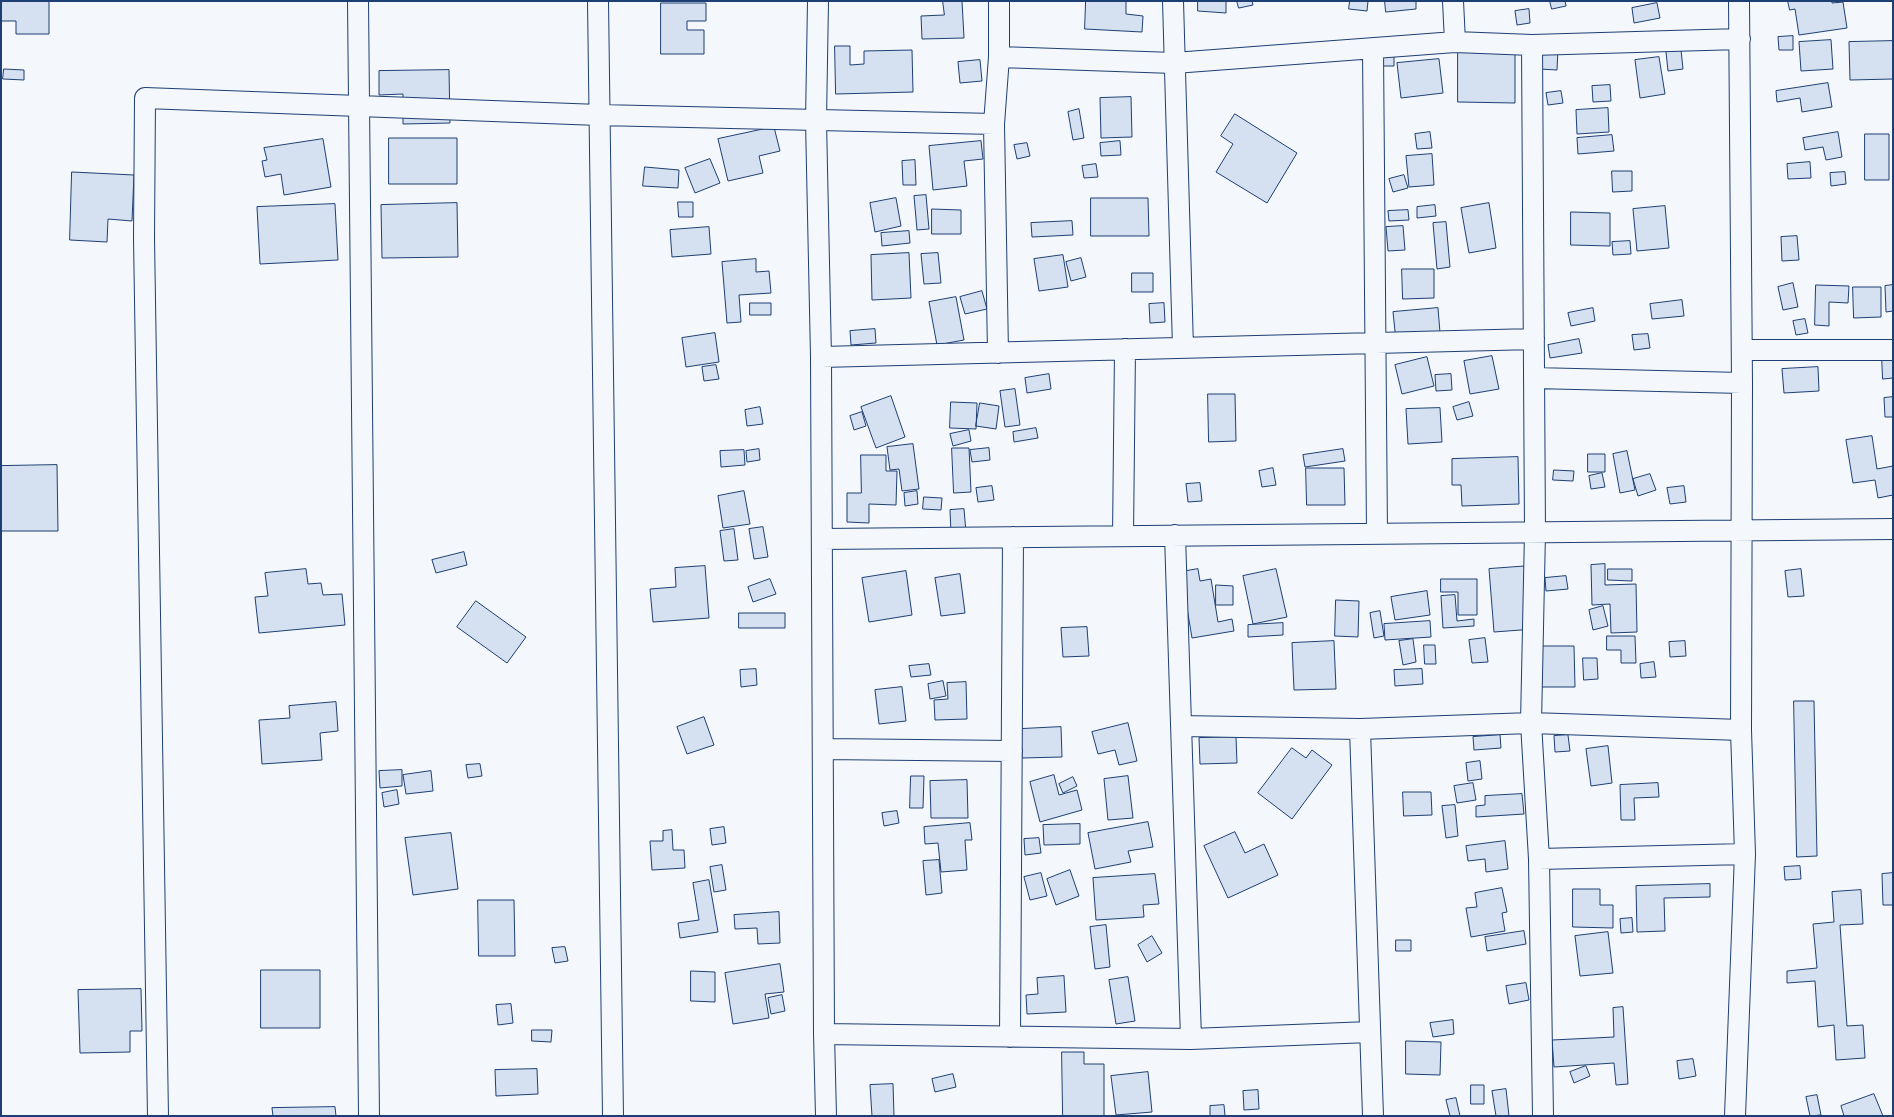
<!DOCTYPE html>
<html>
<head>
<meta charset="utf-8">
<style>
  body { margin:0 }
  #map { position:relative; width:1894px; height:1117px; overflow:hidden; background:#f4f7fb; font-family:Signika,sans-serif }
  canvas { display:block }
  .frame { position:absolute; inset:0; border:2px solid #1d3f73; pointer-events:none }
</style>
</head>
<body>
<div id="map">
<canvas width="1894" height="1117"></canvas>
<div class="frame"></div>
</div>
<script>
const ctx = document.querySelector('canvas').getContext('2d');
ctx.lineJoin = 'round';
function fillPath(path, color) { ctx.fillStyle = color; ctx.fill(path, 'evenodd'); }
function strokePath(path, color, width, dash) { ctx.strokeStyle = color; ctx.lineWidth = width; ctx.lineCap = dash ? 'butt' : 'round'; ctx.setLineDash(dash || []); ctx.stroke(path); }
const building = new Path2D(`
  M1,1H49V34H16V21H1Z
  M943,1H962L964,38L922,39L921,16L944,15Z
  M1086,1H1126V14L1143,16L1142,32L1085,29Z
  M1198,1H1226V13L1198,11Z
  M1237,1H1252L1253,5L1239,8Z
  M1350,1H1368L1367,11L1349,9Z
  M1385,1H1416V9L1386,12Z
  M1550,1H1565L1566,6L1552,9Z
  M1788,1H1832V3L1843,2L1847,28L1799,35L1795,9L1790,10Z
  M661,3H706V21H687V30H704V54H661Z
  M1657,3L1660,18L1634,23L1632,8Z
  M1529,9L1530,23L1517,25L1515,11Z
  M1793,36V50H1779L1778,37Z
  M1831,40L1833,69L1801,71L1799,42Z
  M1893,41V79L1850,80L1849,42Z
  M835,46H850V65L864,64V51L912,50L913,92L836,94Z
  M1541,47L1558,48L1557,70L1539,69Z
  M1681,50L1683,69L1668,71L1666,52Z
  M1458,52L1515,53V103L1458,102Z
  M1379,54L1394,55V66H1379Z
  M1659,57L1665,94L1640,98L1635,60Z
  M1439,59L1443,93L1401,98L1397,63Z
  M980,60L982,81L960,83L958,62Z
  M4,69L24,70V80L3,79Z
  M449,70L450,123L403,124V94L379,95V71Z
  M1828,83L1832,107L1802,112L1800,98L1777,102L1776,91Z
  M1610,85L1611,101L1593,102L1592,86Z
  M1561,91L1563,103L1548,105L1546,93Z
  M1131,97L1132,137L1101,138L1100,98Z
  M1608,108L1609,132L1577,134L1576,110Z
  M1079,109L1084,138L1073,140L1068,112Z
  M1235,114L1297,153L1267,203L1216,172L1233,144L1221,136Z
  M774,127L780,151L759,156L763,173L728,181L718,139Z
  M1430,132L1432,148L1417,149L1415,134Z
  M1838,132L1842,157L1826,160L1823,147L1805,150L1803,138Z
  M1865,134H1889V180H1865Z
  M1612,135L1614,151L1578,154L1577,138Z
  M389,138H457V184H389Z
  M323,139L331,187L284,195L281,174L265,177L262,161L267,160L264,148Z
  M981,141L983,159L964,161L967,186L933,190L929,146Z
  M1120,141L1121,155L1101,156L1100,143Z
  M1027,143L1030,156L1017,159L1014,145Z
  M1432,154L1434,185L1409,187L1406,156Z
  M710,159L720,183L695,193L685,168Z
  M915,160L916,185H903L902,161Z
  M1810,162L1811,178L1788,179L1787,164Z
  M1096,164L1098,177L1084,178L1082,166Z
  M645,167L679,170L678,188L643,186Z
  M1612,171H1632V191L1613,192Z
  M72,172L134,175L132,221L108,219L107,242L70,240Z
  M1845,172L1846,184L1831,186L1830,173Z
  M1404,175L1408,188L1393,192L1389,179Z
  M926,195L929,229L917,230L914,196Z
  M896,198L901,226L875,232L870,203Z
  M1091,198H1148L1149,236H1091Z
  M678,202H693V217H679Z
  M457,203L458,257L382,258L381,205Z
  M1489,203L1496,248L1469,253L1461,208Z
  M335,204L338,260L260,264L257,207Z
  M1435,205L1436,216L1417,218V207Z
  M1665,206L1669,248L1637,251L1633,209Z
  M932,209L961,210V234H932Z
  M1408,210L1409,220L1389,221L1388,211Z
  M1571,212L1610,213V246L1571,245Z
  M1072,221L1073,235L1032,237L1031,223Z
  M1446,222L1450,267L1437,269L1433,223Z
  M1403,226L1405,250L1388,251L1386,227Z
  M709,227L711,254L672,257L670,230Z
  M909,231L910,243L882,246L881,233Z
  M1797,236L1799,260L1782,261L1781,237Z
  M1630,241L1631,254L1613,255L1612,242Z
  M909,253L911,298L872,300L871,255Z
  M938,253L941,283L924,284L921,254Z
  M1063,255L1068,287L1039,291L1034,259Z
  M1081,258L1086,277L1071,281L1066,262Z
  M756,259V272L769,271L771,293L739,295L741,322L727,323L722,262Z
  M1402,269H1434V298L1403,299Z
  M1132,273H1153V292H1132Z
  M1793,283L1798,307L1783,310L1778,287Z
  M1816,285L1849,286L1848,303L1829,302V326L1815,325Z
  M1893,285V311L1886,312L1885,286Z
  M1853,287H1881V317L1854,318Z
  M982,291L987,309L965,314L960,297Z
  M956,297L964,340L937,345L929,302Z
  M1682,300L1684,316L1652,319L1650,304Z
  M750,303H771V315H750Z
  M1164,303L1165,322L1150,323L1149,304Z
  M1438,308L1441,345L1397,350L1393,312Z
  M1593,308L1595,321L1571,326L1568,313Z
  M1805,319L1808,333L1796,335L1793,321Z
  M875,329L876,343L851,345L850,331Z
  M715,333L719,362L686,367L682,338Z
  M1648,334L1650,348L1634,350L1632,335Z
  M1579,339L1582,353L1550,358L1548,345Z
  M1492,356L1499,389L1470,394L1464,361Z
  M1427,357L1434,386L1402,394L1395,365Z
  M1882,357H1893V378L1883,379Z
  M716,365L719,379L704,381L702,367Z
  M1818,367L1819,391L1784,393L1782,369Z
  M1049,374L1051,389L1027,393L1025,378Z
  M1451,374L1452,390L1436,391L1435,375Z
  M1015,389L1020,425L1005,427L1000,391Z
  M1208,394H1235L1236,441L1209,442Z
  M891,396L905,437L876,448L861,407Z
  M1893,397V417H1885L1884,398Z
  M951,402L977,403L976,429L950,428Z
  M1469,402L1473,416L1457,420L1453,407Z
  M980,403L999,406L996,429L976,426Z
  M760,407L763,424L747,426L745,410Z
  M1440,408L1442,442L1408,444L1406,409Z
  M862,412L866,426L854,430L850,416Z
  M1036,428L1038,438L1014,442L1013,432Z
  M969,430L971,441L953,446L950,434Z
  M1872,436L1877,469L1893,466V495L1878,498L1875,480L1853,483L1846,440Z
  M913,444L919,489L902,491L899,469L890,470L887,447Z
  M952,448H969L971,492L954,493Z
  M989,448L990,460L972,462L970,450Z
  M759,449L760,460L747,462L746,451Z
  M1343,449L1345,461L1305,467L1303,455Z
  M744,450L745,465L721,467L720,451Z
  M1627,451L1635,490L1620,493L1613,454Z
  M1588,454H1605V472H1588Z
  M861,455H886V471H897L896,505L869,504V523L847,522V493H861Z
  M1518,457L1519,504L1462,506L1461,485H1452V459Z
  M57,465L58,531H1V466Z
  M1273,468L1276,485L1262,487L1259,471Z
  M1306,468H1344L1345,505H1307Z
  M1554,470L1574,471L1573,481L1553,480Z
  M1602,473L1605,487L1591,489L1589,476Z
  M1650,474L1656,490L1638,496L1633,479Z
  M1200,483L1202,501L1188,502L1186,484Z
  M992,486L994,500L978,502L976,488Z
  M1684,486L1686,502L1670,504L1667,488Z
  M744,491L750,524L723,528L718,496Z
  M917,491L918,504L905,506L904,493Z
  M924,497L942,498L941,510L923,509Z
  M964,509L966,532L951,533L950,510Z
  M763,527L768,557L754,559L749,529Z
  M734,529L738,560L724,561L720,531Z
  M464,552L467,565L436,573L432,560Z
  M1605,564V585L1636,584L1637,632L1611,633L1610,604L1592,605L1591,565Z
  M705,566L709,618L653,622L650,589L676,587L675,568Z
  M1530,566L1534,629L1494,632L1489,569Z
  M306,569L308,584L321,583L323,595L342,594L345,625L259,633L255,597L268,596L265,573Z
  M1198,569L1200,581L1211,579L1218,622L1232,619L1234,631L1192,638L1181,572Z
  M1276,569L1287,617L1253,624L1243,576Z
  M1608,569H1632V581L1608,580Z
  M1801,569L1804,596L1788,597L1785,571Z
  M906,571L912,615L869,622L862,578Z
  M960,574L965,613L941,616L935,578Z
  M1566,576L1568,589L1546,591L1545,578Z
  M770,579L776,594L753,602L748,587Z
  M1441,579H1477V615H1458V592H1441Z
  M1216,585L1233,586V605H1216Z
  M1427,591L1430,615L1395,620L1391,597Z
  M1455,595L1457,621L1474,619V626L1443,628L1441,596Z
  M1336,600L1359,601L1358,637L1335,636Z
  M476,601L526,637L507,663L457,627Z
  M1603,606L1608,626L1593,630L1589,610Z
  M1380,611L1384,636L1374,638L1370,613Z
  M739,613H785V628H739Z
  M1430,621L1431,637L1385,640L1384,624Z
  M1283,623V635L1248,637V625Z
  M1087,627L1089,656L1063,657L1061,628Z
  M1607,636H1635L1636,663H1621V650H1607Z
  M1485,638L1488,662L1472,663L1469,640Z
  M1413,639L1416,662L1403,665L1399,641Z
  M1334,641L1336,689L1294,690L1292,643Z
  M1685,641L1686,656L1670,657L1669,642Z
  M1424,645H1435L1436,664H1425Z
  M1541,646H1574L1575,687H1542Z
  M1583,658H1597L1598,679L1584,680Z
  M1654,662L1656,677L1641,678L1640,664Z
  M929,664L931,675L911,677L909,666Z
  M756,669L757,685L741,687L740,670Z
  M1422,669L1423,684L1395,686L1394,670Z
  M943,681L946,696L930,699L928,684Z
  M966,682L967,719L935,720L934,700L948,699L947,683Z
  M902,687L906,721L879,724L875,690Z
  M1794,701H1814L1817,856L1797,857Z
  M336,702L338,731L320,733L322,760L262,764L259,720L290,718L289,706Z
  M704,717L714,745L687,754L677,727Z
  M1128,723L1137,761L1119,765L1115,750L1098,754L1092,732Z
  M1061,727L1062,757L1022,758L1021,729Z
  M1500,735L1501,748L1474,750L1473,737Z
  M1568,735L1570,751L1555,752L1554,736Z
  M1236,737L1237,763L1200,764L1199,738Z
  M1608,746L1612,783L1591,786L1586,749Z
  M1292,748L1306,758L1312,750L1332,765L1292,819L1258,793Z
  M1480,761L1482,779L1468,781L1466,763Z
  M480,764L482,776L468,778L466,765Z
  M402,770V786L380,788L379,771Z
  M431,771L433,791L406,794L403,775Z
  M1054,775L1059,795L1077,790L1082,810L1040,822L1030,782Z
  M911,776H924L923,808H910Z
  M1128,776L1133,818L1108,820L1104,779Z
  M1073,777L1077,786L1063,793L1059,784Z
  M967,780L968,818H931L930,781Z
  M1473,783L1476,800L1457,803L1454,786Z
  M1658,783L1659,797L1634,798L1635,820H1621L1620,785Z
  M397,790L399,804L384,807L382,793Z
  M1403,792H1431L1432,815L1404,816Z
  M1522,794L1524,814L1476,817V806L1485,805V796Z
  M1455,805L1458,836L1446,838L1442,806Z
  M897,811L899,823L884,826L882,813Z
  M1148,822L1153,847L1128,851L1131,862L1095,869L1088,833Z
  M970,823L972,840H965L967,870L941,872L938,843L925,844L924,827Z
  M1080,824V844L1044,845L1043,825Z
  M724,827L726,843L712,845L710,829Z
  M672,830L673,850H684L685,868L652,870L650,841H663V831Z
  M1235,832L1245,853L1264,844L1278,875L1228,898L1204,846Z
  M451,833L458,889L413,895L405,838Z
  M1039,838L1041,853L1025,855L1024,839Z
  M1505,841L1508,869L1486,872L1485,859L1468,861L1466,846Z
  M939,860L942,893L926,895L923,861Z
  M722,865L726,890L714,892L710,867Z
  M1800,866L1801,879L1785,880L1784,867Z
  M1070,870L1079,896L1056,905L1047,879Z
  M1041,873L1047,896L1030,900L1024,877Z
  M1893,873V905H1883L1882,874Z
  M1155,874L1159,904L1143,905L1144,917L1096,920L1093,878Z
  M709,880L718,932L680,938L678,923L699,920L693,883Z
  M1710,884V897L1664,898L1665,931L1637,932L1636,886Z
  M1502,888L1507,912L1502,913L1505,931L1471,937L1466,908L1477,907L1475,893Z
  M1573,889H1600V905H1613V928L1573,927Z
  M1861,890L1863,924L1840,925L1847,1026L1863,1025L1865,1058L1836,1060L1834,1025L1818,1027L1815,981L1787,983V971L1817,968L1813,924L1834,922L1832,892Z
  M478,900H514L515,956H479Z
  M779,912L780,943L758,944L757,928L735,929L734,915Z
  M1632,918L1633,932L1621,933L1620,919Z
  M1106,925L1110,967L1095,969L1090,927Z
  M1524,931L1526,944L1487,951L1485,937Z
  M1608,932L1613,973L1580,976L1575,936Z
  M1152,936L1162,953L1147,962L1138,945Z
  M1396,940H1411V951H1396Z
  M565,947L568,961L555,963L552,948Z
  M780,964L784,992L765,994L769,1018L733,1024L725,973Z
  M261,970H320V1028H261Z
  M691,971L715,972V1002L691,1001Z
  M1064,976L1066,1012L1027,1014L1026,995L1038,994L1037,978Z
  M1128,977L1135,1021L1116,1024L1109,980Z
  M1526,983L1529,1000L1509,1004L1506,986Z
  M141,989L142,1031H130V1052L80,1053L78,990Z
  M782,995L785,1011L771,1014L768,998Z
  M511,1004L513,1023L498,1025L496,1005Z
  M1623,1007L1628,1084L1616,1085L1614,1063L1554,1067L1552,1040L1614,1037L1613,1008Z
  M1453,1020L1454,1034L1433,1037L1430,1023Z
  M532,1030H552L551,1042L532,1041Z
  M1406,1041L1441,1042L1440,1075L1406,1074Z
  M1062,1052H1084V1064H1104V1116H1063Z
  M1693,1059L1696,1076L1679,1079L1677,1061Z
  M1586,1066L1590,1076L1574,1083L1570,1072Z
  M537,1069L538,1094L496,1096L495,1070Z
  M1148,1072L1152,1112L1116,1115L1111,1076Z
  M953,1074L956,1087L935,1092L932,1079Z
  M893,1084L894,1116H872L870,1085Z
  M1471,1085H1484V1104H1471Z
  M1506,1089L1509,1116H1496L1492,1091Z
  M1258,1090L1259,1109L1244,1110L1243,1091Z
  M1874,1094L1883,1116H1844L1841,1106Z
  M1817,1095L1821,1115L1810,1116L1806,1097Z
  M1456,1098L1460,1116H1450L1446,1100Z
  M1224,1105L1225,1116H1210V1106Z
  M335,1107L336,1116H273L272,1108Z`);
const minor = new Path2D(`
  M358,1L369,1116
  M598,1L613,1116
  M818,1L816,121L821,357L824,1034L826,1116
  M1173,1L1183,348
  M1453,1L1455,42
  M1532,45L1535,532L1531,723L1539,859L1543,1116
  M1373,49L1377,534
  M999,57L1174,63L1455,42L1532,45L1740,39
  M1742,350H1893
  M998,353L994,124L999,57V1
  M821,357L1534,339
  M1534,378L1742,383
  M1175,535L1191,1039
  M1123,536L1125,349
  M822,539L1893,529
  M1181,726L1360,729L1531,723L1741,730
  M1360,729L1373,1116
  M823,749L1012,751
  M1539,859L1745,854
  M824,1034L1191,1039L1370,1032
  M1010,1037L1013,537
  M158,1116L144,238L145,98L599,115L994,124
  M1735,1116L1745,854L1741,730L1742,383L1739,1`);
fillPath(building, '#d5e0f0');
strokePath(building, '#1d3f73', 1);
strokePath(minor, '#1d3f73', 22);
strokePath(minor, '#f4f7fb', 20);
</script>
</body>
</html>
